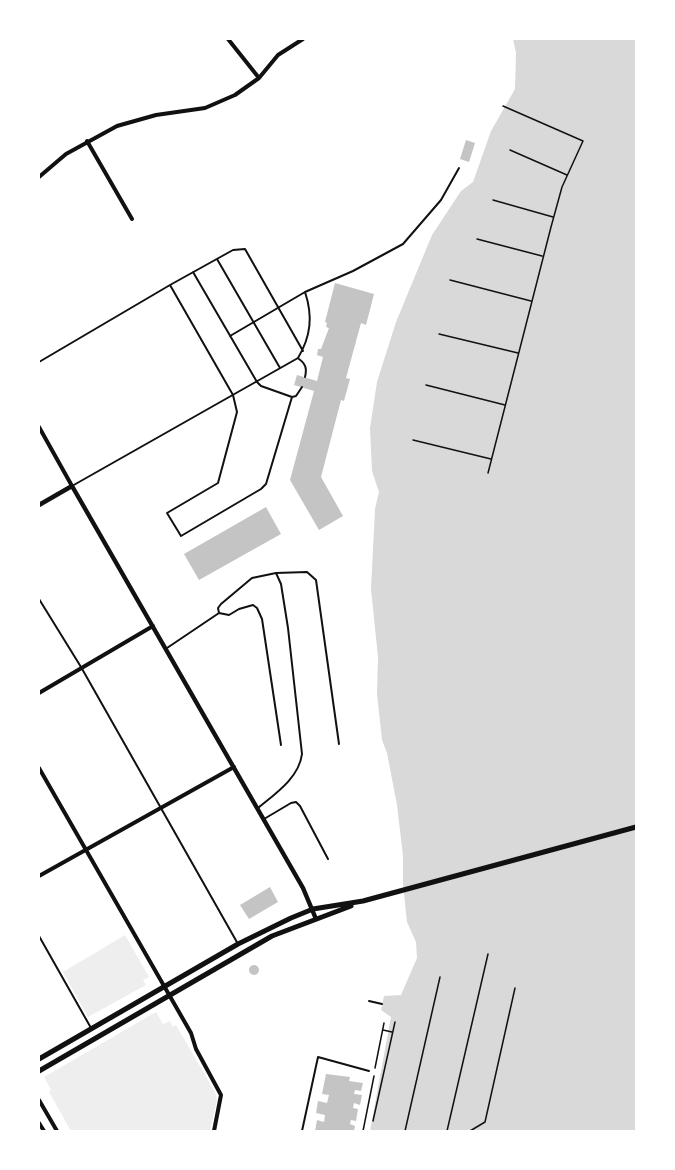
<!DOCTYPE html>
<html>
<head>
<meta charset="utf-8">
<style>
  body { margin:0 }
  #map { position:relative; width:675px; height:1170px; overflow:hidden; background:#fff; font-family:"Noto Sans",sans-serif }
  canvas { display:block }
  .frame { position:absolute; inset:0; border:40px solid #fff; pointer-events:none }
</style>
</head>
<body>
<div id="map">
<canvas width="675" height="1170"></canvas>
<div class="frame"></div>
</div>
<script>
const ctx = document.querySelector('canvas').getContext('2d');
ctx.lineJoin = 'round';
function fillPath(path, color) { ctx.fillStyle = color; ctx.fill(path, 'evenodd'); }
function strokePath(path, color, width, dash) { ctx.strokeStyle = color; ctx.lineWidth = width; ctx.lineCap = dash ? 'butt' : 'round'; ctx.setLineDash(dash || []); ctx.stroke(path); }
const green = new Path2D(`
  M125,935L149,977L143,980L146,985L88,1017L63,972Z
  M156,1012L163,1024L170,1021L173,1027L176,1025L215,1092L217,1100L210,1131H71L49,1092L51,1090L44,1077Z`);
const water = new Path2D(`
  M513,39H636V1131H370L391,1017L381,1010L384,996L401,995L417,958L416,942L407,922L403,884V856L397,805L387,753L382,740L377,694L378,657L371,589L375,509L379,492L372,471L370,428L377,382L396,322L432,235L461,191L473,182L491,131L515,89L516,53Z`);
const building = new Path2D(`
  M466,140L475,143L469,162L460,159Z
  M335,283L374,294L366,325L361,323L346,378L350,379L344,401L341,400L321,477L343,516L319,530L290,480L314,391L294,385L297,375L317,381L323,357L317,355L318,349H321L329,328L326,327L327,323L325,322Z
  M266,507L281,534L199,580L184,554Z
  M270,887L278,902L249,919L240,905Z
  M249 970a5 5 0 1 1 10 0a5 5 0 1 1-10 0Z
  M326,1074L350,1077L349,1081L363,1083L361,1091L355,1090L354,1094L362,1095L360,1105L354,1103L353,1108L358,1109L356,1121L351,1120L350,1124L355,1126L354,1131H315L317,1120L324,1122L325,1115L316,1113L318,1101L327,1103L329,1095L322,1094Z`);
const path = new Path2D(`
  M510,150L567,175
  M493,200L553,217
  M477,239L542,256
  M450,280L531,301
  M439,334L518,353
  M426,385L505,405
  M413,440L491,459
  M488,473L551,227L562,187L583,141L503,106
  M383,1030L392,1032
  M375,1068L384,1023
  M373,1121L395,1022
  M363,1131L374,1076
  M405,1131L440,977
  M447,1131L488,954
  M470,1131L485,1122L515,988`);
const service = new Path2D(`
  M217,259L280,368
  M193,272L257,382L261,386L292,397L266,484L261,489L181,536L167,513L218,483L237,412L233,395L170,285L233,250L245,249L303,351
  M230,336L305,292
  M299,359C306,364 307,369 305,377
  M39,362L170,285
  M292,397L296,396L302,387
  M72,486L298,358C311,336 313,316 305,292L353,271L403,244L441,200L459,168
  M276,573L307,572L316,580L339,744
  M39,599L81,667L238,944
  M219,613L229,615L239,609L253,605L257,608L262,619L281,745
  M167,648L219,613L218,608L221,604L252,578L276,573L281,584L288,628L302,754C299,778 275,794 258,808
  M264,819L291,803L296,802L300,806L328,859
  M39,936L91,1028
  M369,1001L382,1004
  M302,1131L318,1057L369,1071`);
const minor = new Path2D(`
  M228,39L259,78
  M87,141L132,219
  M39,177L66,154L117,126L156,115L205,108L235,95L259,78L278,55L303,39
  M39,427L72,486
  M39,693L153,626
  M39,768L191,1033L196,1049L221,1095L214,1131
  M39,876L234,767
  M39,1100L57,1131
  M39,1123L44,1131`);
const tertiary = new Path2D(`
  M39,505L72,486L303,888L316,919`);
const secondary = new Path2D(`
  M39,1059L238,944L291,918L313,909L363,901L636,827
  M39,1071L272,936L351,906`);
fillPath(green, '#eee');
fillPath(water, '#d9d9d9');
fillPath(building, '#c4c4c4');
strokePath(path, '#111', 1.5);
strokePath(service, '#111', 2);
strokePath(minor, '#111', 4);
strokePath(tertiary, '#111', 4.5);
strokePath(secondary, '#111', 5);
</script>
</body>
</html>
